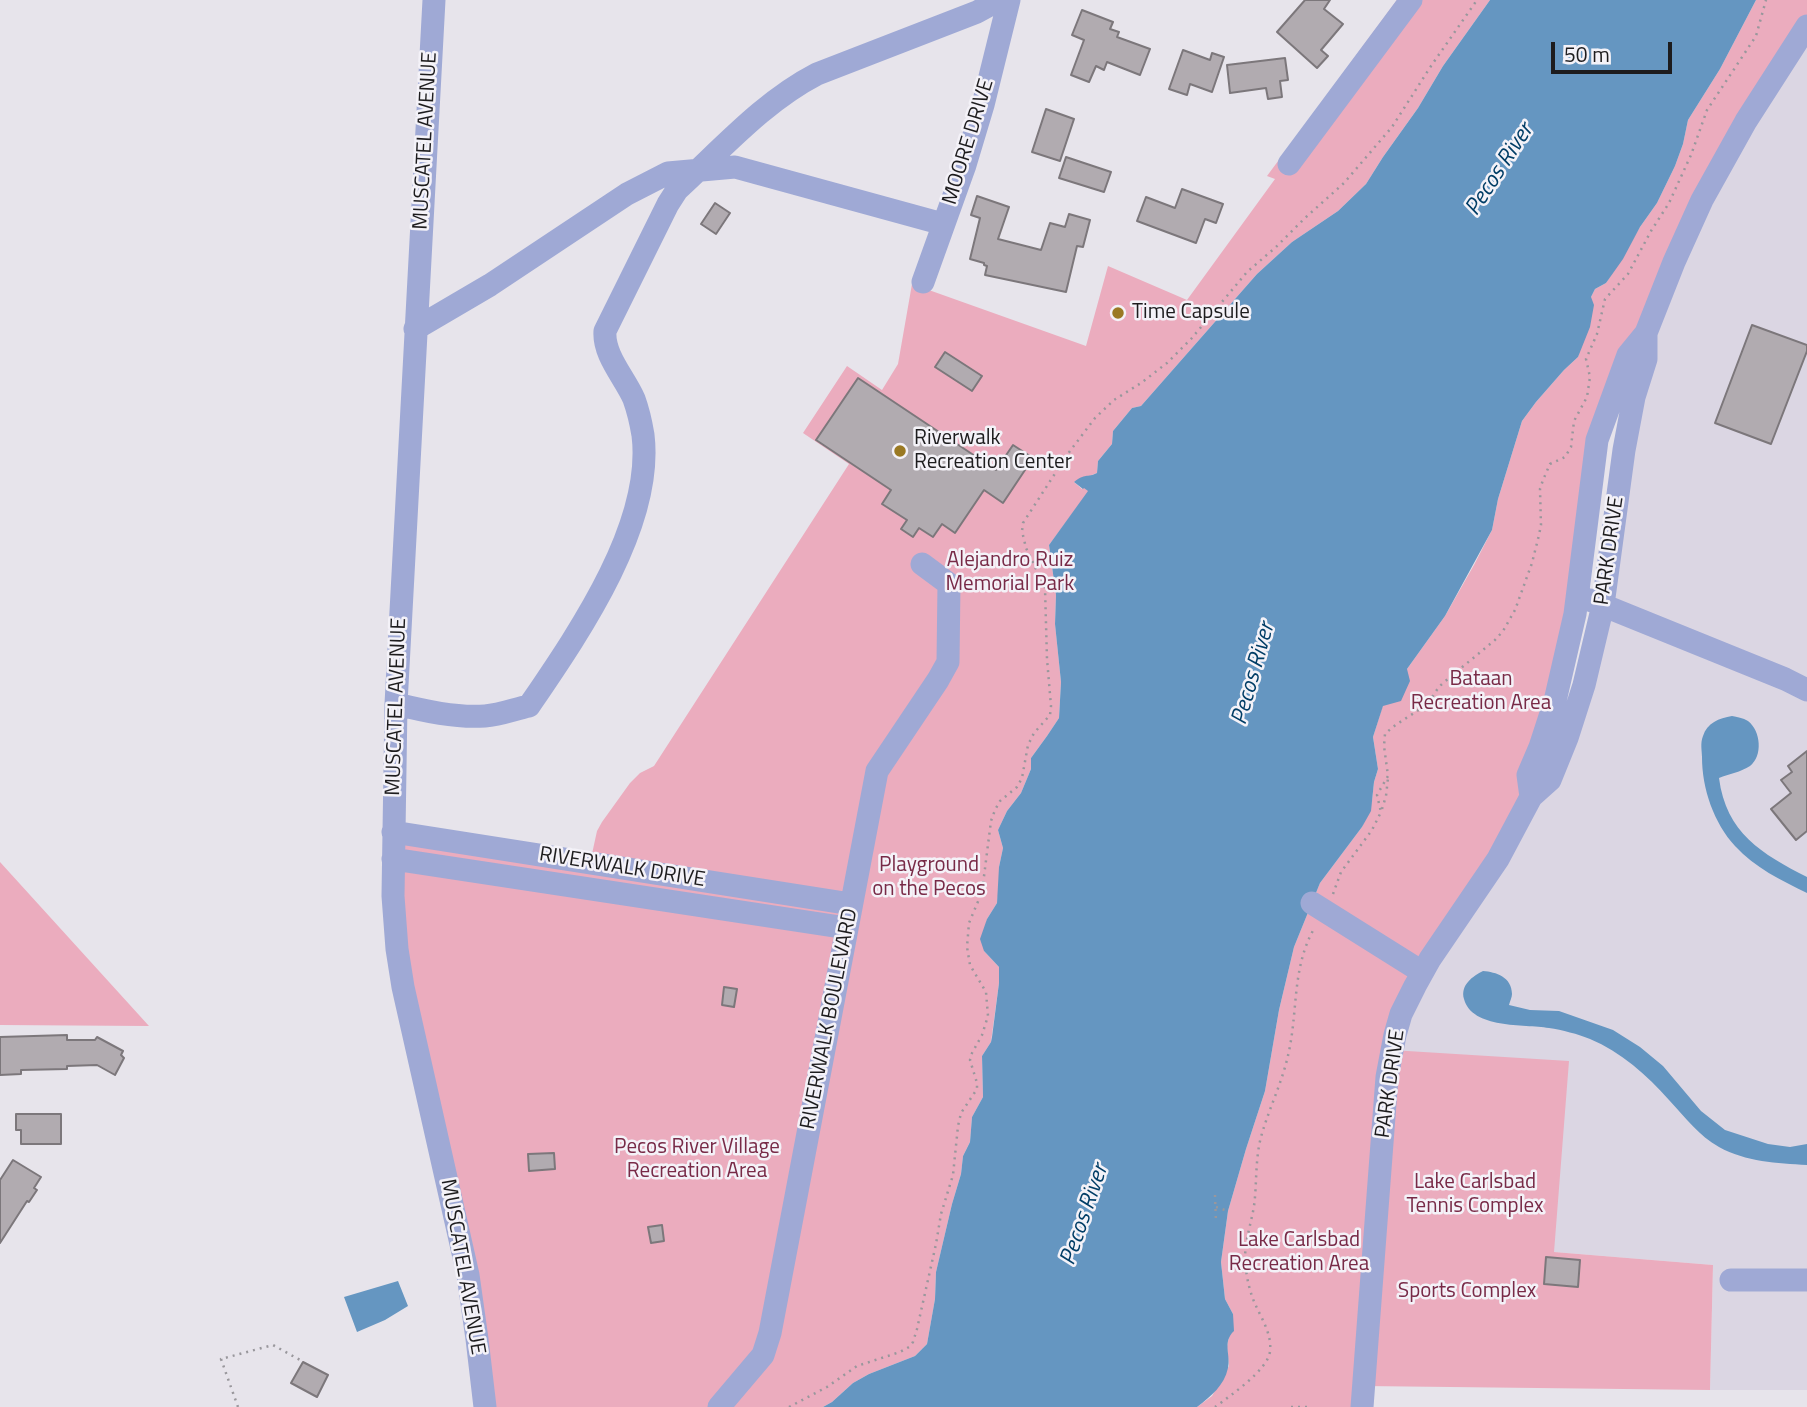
<!DOCTYPE html>
<html>
<head>
<meta charset="utf-8">
<style>
  body { margin:0 }
  #map { position:relative; width:1807px; height:1407px; overflow:hidden; background:#e7e4eb; font-family:"Titillium Web",sans-serif }
  canvas { display:block }
  .scale { position:absolute; left:1551px; top:42px; width:121px; height:32px; box-sizing:border-box; border:4px solid #1d1c1e; border-top:0; padding-left:9px; font-size:21px; line-height:24px; white-space:nowrap; color:#1d1c1e; -webkit-text-stroke:5px #f4f2f8; paint-order:stroke }
</style>
</head>
<body>
<div id="map">
<canvas width="1807" height="1407"></canvas>
<div class="scale">50 m</div>
</div>
<script>
const ctx = document.querySelector('canvas').getContext('2d');
ctx.lineJoin = 'round';
function fillPath(path, color) { ctx.fillStyle = color; ctx.fill(path, 'evenodd'); }
function strokePath(path, color, width, dash) { ctx.strokeStyle = color; ctx.lineWidth = width; ctx.lineCap = dash ? 'butt' : 'round'; ctx.setLineDash(dash || []); ctx.stroke(path); }
function label(font, color, halo, rows, align = 'center') {
  ctx.font = font + ' "Titillium Web",sans-serif'; ctx.lineWidth = 5; ctx.setLineDash([]); ctx.textBaseline = 'middle'; ctx.strokeStyle = halo; ctx.fillStyle = color; for (const [text, x, y, turn = 0] of rows) {
    ctx.save(); ctx.translate(x, y); ctx.rotate((+turn || 0) * Math.PI / 180); ctx.textAlign = isNaN(turn) ? turn : align; if (halo) ctx.strokeText(text, 0, 0); ctx.fillText(text, 0, 0); ctx.restore();
  }
}
const built = new Path2D(`
  M1807,26V1390H1710L1713,1265L1554,1252L1391,1050L1567,738L1624,450L1674,262Z`);
const green = new Path2D(`
  M1397,0H1490L1443,66L1418,108L1383,157L1366,184L1338,211L1292,242L1257,274L1141,406L1132,408L1113,431L1112,444L1098,461L1097,473L1074,482L1082,489L1084,487L1089,491L1049,545L1056,595L1055,624L1061,682L1059,718L1047,736L1031,758V769L1021,793L1007,811L998,830L1003,848L999,867V888L997,903L987,919L984,951L999,967V983L991,1042L982,1056L983,1097L972,1117L970,1142L963,1156L961,1174L952,1204L936,1272L935,1299L927,1344L915,1356L869,1374L853,1383L832,1402L823,1407H485L412,1029L393,832L590,863L597,831L602,822L630,783L640,773L654,766L849,464L803,433L847,366L882,390L898,364L912,284L1086,346L1108,266L1187,300L1275,179L1267,176Z
  M1756,0H1807V26L1746,121L1597,440L1531,797L1391,1050L1569,1061L1554,1252L1713,1265L1710,1390L1364,1386L1362,1407H1197L1212,1396L1229,1366L1227,1347L1233,1314L1225,1299L1221,1262L1228,1211L1246,1149L1265,1091L1279,1010L1294,947L1320,883L1362,827L1372,801L1374,782L1378,769L1373,737L1383,705L1407,669L1445,616L1474,565L1492,530L1498,499L1522,421L1536,402L1564,370L1578,357L1591,297L1595,289L1606,283L1640,227L1657,203L1675,166L1683,144L1688,120L1720,69Z
  M0,862L149,1026L0,1025Z`);
const water = new Path2D(`
  M1490,0H1756L1720,69L1688,120L1683,144L1675,166L1657,203L1640,227L1623,259L1606,283L1595,289L1591,297L1594,305L1590,327L1578,357L1564,370L1536,402L1522,421L1498,499L1492,530L1445,616L1407,669L1410,681L1401,701L1383,706L1373,737L1378,769L1374,782L1371,811L1362,827L1320,883L1294,947L1279,1010L1265,1091L1246,1149L1228,1211L1221,1262L1225,1299L1233,1314L1234,1331C1222,1342 1231,1355 1228,1368C1224,1386 1211,1396 1197,1407H823L832,1402L853,1383L869,1374L915,1356L927,1344L935,1299L936,1272L952,1204L961,1174L963,1156L970,1142L972,1117L983,1097L982,1056L991,1042L992,1037L999,983V967L984,951L980,939L987,919L997,903L999,867L1003,848L998,830L1007,811L1021,793L1031,769V758L1047,736L1059,718L1061,682L1055,624L1056,595L1049,545L1088,491L1084,488L1083,489L1074,482C1085,473 1087,478 1097,473L1098,461L1112,444L1113,431L1132,408L1141,406L1257,274L1292,242L1338,211L1366,184L1383,157L1418,108L1443,66Z
  M1732,716C1737,717 1743,718 1748,721C1761,731 1763,756 1750,766C1741,772 1729,774 1719,778C1726,833 1762,854 1807,877V893C1781,880 1755,868 1735,846C1714,823 1702,789 1702,757C1702,751 1700,743 1703,736C1707,723 1719,718 1732,716Z
  M1483,971C1496,972 1512,977 1512,994C1512,997 1510,1001 1509,1005L1530,1010L1559,1011L1613,1030L1640,1047L1663,1066L1701,1111L1725,1130L1768,1144L1790,1147L1807,1144V1165C1777,1163 1746,1162 1719,1147C1699,1136 1685,1117 1669,1100C1647,1075 1621,1052 1590,1039C1578,1034 1562,1030 1549,1028C1524,1024 1472,1029 1464,999C1460,985 1473,976 1483,971Z
  M398,1281L408,1306L385,1320L357,1332L344,1297Z`);
const building = new Path2D(`
  M1305,0H1330L1324,9L1343,24L1321,50L1328,56L1317,68L1277,32Z
  M1082,10L1113,22L1110,29L1119,32L1117,37L1150,49L1140,75L1107,62L1104,70L1096,66L1089,82L1071,75L1084,40L1072,35Z
  M1183,50L1210,60L1212,53L1224,57L1212,92L1190,84L1187,95L1169,89Z
  M1285,58L1288,80L1280,81L1282,97L1268,99L1266,88L1230,93L1227,65Z
  M1046,109L1074,119L1060,161L1032,152Z
  M1066,157L1111,172L1104,192L1059,178Z
  M1182,189L1223,204L1216,223L1205,219L1196,243L1137,221L1146,197L1175,208Z
  M977,196L1009,207L998,239L1041,250L1050,223L1065,227L1069,214L1090,220L1083,247L1077,246L1066,292L985,275L987,266L984,265V263L970,259L980,218L971,215Z
  M715,203L730,213L716,234L701,224Z
  M1752,325L1807,345V351L1771,444L1715,423Z
  M945,352L982,376L972,391L935,367Z
  M858,378L996,470L1013,445L1033,458L1003,503L984,490L955,533L942,524L933,537L919,528L913,537L901,529L907,520L882,504L891,490L816,440Z
  M1807,751V831L1796,840L1771,809L1791,793L1781,780L1792,772L1788,766Z
  M724,987L737,989L734,1007L722,1005Z
  M67,1035V1040H95L97,1037L123,1051L121,1055L124,1058L115,1075L97,1065L67,1066V1069L21,1070V1074L0,1075V1037Z
  M16,1114H61V1144H21V1130H16Z
  M554,1153L555,1169L529,1171L528,1154Z
  M13,1160L41,1177L34,1188L37,1190L29,1202L27,1201L0,1243V1180Z
  M662,1225L664,1241L651,1243L648,1227Z
  M1546,1257L1580,1260L1578,1287L1544,1284Z
  M303,1362L328,1375L317,1397L291,1383Z`);
const path = new Path2D(`
  M1382,809L1386,796L1388,778
  M1333,894L1341,872L1372,830L1381,812L1377,795L1388,776L1384,746L1385,734C1396,723 1411,716 1424,706C1433,699 1435,690 1443,683L1495,640L1503,631L1515,610L1532,563L1539,535L1541,525L1540,489L1543,480L1550,464L1565,457L1571,447L1574,421L1587,397L1590,377L1586,359L1597,334L1605,299L1628,274L1651,231L1669,203L1691,155L1707,110L1756,36L1766,0
  M1215,1195L1216,1222
  M1216,1207L1228,1211
  M238,1407L221,1359L273,1345L300,1360
  M789,1407L827,1387L857,1366L900,1352L909,1347L913,1342L917,1329L936,1244L941,1214L953,1175L958,1126L961,1113L977,1089V1083L970,1060L972,1053L982,1035L988,1016L986,992L970,965L967,947L969,923L982,892L991,821L995,810L1000,801L1017,787L1022,778L1028,745L1034,733L1050,715L1051,706L1047,659L1045,588L1026,548L1022,531L1023,523L1067,455L1095,418L1114,400L1141,383L1167,363L1191,339L1247,272L1276,247L1305,218L1344,183L1392,127L1431,66L1477,0
  M1215,1407C1230,1396 1269,1369 1270,1351C1272,1335 1262,1319 1256,1306C1249,1291 1246,1275 1245,1259C1245,1241 1251,1224 1254,1206C1257,1184 1255,1160 1261,1137C1269,1108 1283,1081 1289,1051C1298,1009 1292,966 1315,927
  M1291,1407H1307`);
const minor = new Path2D(`
  M434,0L396,704L393,896L397,949L403,987L468,1275L477,1339L485,1407
  M1289,164L1411,0
  M923,282L965,165L983,105L1009,0
  M415,329L490,285L627,194L668,173L735,167L943,224
  M1590,600L1785,679L1807,690
  M396,704C425,711 455,718 485,716C500,715 515,709 529,706C578,634 654,525 643,435C641,423 638,410 634,399C625,378 603,355 605,331L668,204L677,190C722,149 763,102 817,74L977,12L999,0
  M1531,797L1528,775L1540,747L1555,701L1575,614L1597,440L1628,355L1646,333L1674,262L1702,200L1746,121L1807,26
  M393,832L851,904
  M393,859L847,928
  M1312,903L1422,972
  M1731,1280H1807
  M719,1407L763,1355L770,1333L877,771L938,680L948,662L949,584L922,564
  M1362,1407L1387,1077L1395,1035L1401,1014L1415,986L1430,959L1498,859L1531,797L1550,780L1567,738L1584,685L1603,605L1624,450L1634,397L1646,359V333`);
const markers = [
  [1118,313,7,"#9a7923"],
  [900,451,7,"#9a7923"]
];
const streetNames = [
  ["MUSCATEL AVENUE",426,141,-87],
  ["MOORE DRIVE",969,142,-73],
  ["PARK DRIVE",1610,551,-82],
  ["MUSCATEL AVENUE",397,707,-88],
  ["RIVERWALK DRIVE",622,868,9],
  ["RIVERWALK BOULEVARD",830,1019,-79],
  ["PARK DRIVE",1391,1084,-82],
  ["MUSCATEL AVENUE",462,1267,80]
];
const poiNames = [
  ["Time Capsule",1132,313],
  ["Riverwalk",914,439],
  ["Recreation Center",914,463]
];
const parkNames = [
  ["Alejandro Ruiz",1010,561],
  ["Memorial Park",1010,585],
  ["Bataan",1481,680],
  ["Recreation Area",1481,704],
  ["Playground",929,866],
  ["on the Pecos",929,890],
  ["Pecos River Village",697,1148],
  ["Recreation Area",697,1172],
  ["Lake Carlsbad",1475,1183],
  ["Tennis Complex",1475,1207],
  ["Lake Carlsbad",1299,1241],
  ["Recreation Area",1299,1265],
  ["Sports Complex",1467,1292]
];
const waterNames = [
  ["Pecos River",1500,170,-57],
  ["Pecos River",1254,674,-74],
  ["Pecos River",1085,1215,-71]
];
fillPath(built, '#dbd6e3');
fillPath(green, '#ebacbe');
fillPath(water, '#6596c1');
fillPath(building, '#b1abb0');
strokePath(building, '#7c777b', 2);
strokePath(path, '#99979c', 2.5, [2, 5]);
strokePath(minor, '#9fa9d5', 23);
for (const [x, y, r, color] of markers) { const dot = new Path2D(); dot.arc(x, y, r, 0, 2 * Math.PI); ctx.fillStyle = color; ctx.fill(dot); strokePath(dot, '#f4f2f8', 2.5); }
label('21px', '#1d1c1e', '#f4f2f8', streetNames);
label('21px', '#1d1c1e', '#f4f2f8', poiNames, 'left');
label('21px', '#782a47', '#f4f2f8', parkNames);
label('italic 23px', '#003d66', '#f4f2f8', waterNames);
</script>
</body>
</html>
